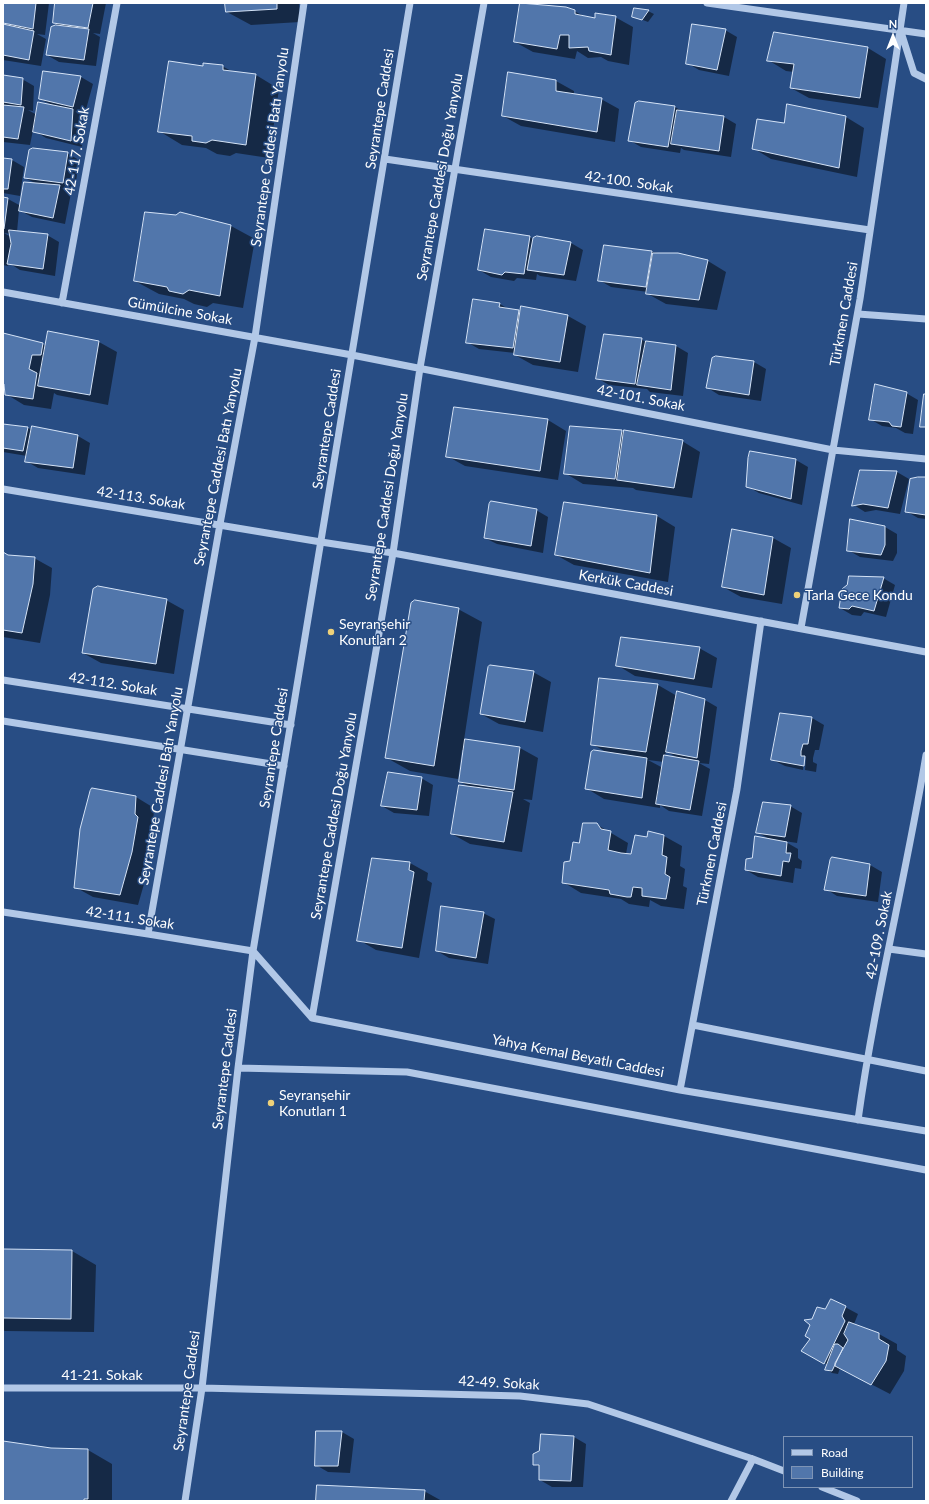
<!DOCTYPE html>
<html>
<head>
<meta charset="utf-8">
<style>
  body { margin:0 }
  #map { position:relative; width:929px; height:1504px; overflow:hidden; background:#284d84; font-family:Lato,sans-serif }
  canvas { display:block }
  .frame { position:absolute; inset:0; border:4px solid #fff; pointer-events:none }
  .legend { position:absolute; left:783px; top:1436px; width:130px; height:52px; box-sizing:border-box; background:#284d84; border:1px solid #7e94b5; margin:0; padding:5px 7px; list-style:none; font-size:12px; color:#fff }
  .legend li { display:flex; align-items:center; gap:8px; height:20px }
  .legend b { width:20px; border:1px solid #7e94b5 }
  .north { position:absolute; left:873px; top:16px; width:40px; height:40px; -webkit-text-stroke:3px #284d84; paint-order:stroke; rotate:0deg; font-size:11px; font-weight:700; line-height:16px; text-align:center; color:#fff }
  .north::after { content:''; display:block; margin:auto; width:14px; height:18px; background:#fff; clip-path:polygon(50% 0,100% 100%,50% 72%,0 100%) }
</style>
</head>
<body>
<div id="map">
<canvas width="929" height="1504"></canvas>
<div class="frame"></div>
<ul class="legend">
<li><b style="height:5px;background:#b2c8e7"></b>Road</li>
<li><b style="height:11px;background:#5176ab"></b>Building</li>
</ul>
<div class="north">N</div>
</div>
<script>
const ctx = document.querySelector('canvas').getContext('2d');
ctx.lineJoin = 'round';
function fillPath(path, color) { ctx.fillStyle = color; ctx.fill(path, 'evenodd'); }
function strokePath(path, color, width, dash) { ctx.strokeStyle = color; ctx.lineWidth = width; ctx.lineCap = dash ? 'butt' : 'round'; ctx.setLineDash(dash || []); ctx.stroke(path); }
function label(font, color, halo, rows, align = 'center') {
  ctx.font = font + ' Lato,sans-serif'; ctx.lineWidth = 3; ctx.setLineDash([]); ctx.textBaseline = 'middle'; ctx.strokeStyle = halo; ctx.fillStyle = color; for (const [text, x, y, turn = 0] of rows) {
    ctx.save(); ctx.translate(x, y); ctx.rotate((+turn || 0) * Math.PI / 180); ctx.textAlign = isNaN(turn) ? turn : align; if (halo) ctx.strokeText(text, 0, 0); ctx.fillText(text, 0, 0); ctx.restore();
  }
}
const shadow = new Path2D(`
  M3,3H49L45,35L37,34L46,39L41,66L3,60V25H6L3,24Z
  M56,3H106L100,34L93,33L100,37L96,66L59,62L47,55L61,27L54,23Z
  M226,3H299L300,22L251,25L227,12Z
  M574,11L586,17L595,19L615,17L633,27L629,65L608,61L601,57L588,58L577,51L575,59L533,52L515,42Z
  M648,11L654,14L648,22L633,16Z
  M725,30L737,37L729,76L699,70L687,63Z
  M775,33L868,48L886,59L878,108L809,98L791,88L794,72L786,71L768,60Z
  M222,66L233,72L256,75L279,89L269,158L236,153L230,156L217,154L206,148L182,145L159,131L203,68Z
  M44,72L81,77L93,84L85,113L75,111L85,117L82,147L46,138L33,130L30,145L3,142V76L22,79L34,86L33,111L28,110L37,115L52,105L40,99Z
  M556,81L574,91V95L601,99L619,109L615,142L521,126L503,116Z
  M788,106L846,117L864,128L857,177L771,159L753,148L785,124Z
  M675,107L682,111L724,117L736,124L731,157L684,150L681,148L680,153L641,147L629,140Z
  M67,153L79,160L75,189L62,188L71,193L65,224L32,217L19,210L17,232L47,235L59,242L55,276L20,270L9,263L8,266L3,265V198L8,199L21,206L37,184L25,178ZM4,233L11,234V237Z
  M3,159L12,160L24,167L20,196L3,193Z
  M180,213L231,226L255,239L243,308L213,303L207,307L194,304L184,299L159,294L135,281L176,217Z
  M530,237L533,239L537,237L571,243L583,250L576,281L540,276L537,274L536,280L517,278L514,281L491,277L479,270Z
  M652,252L708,261L726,272L717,310L666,304L648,294V292L611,287L599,280Z
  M474,301L500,304L510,310L521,313L568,316L586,326L578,372L533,365L515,355V353L479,349L467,342Z
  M49,332L99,342L117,352L108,405L57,395L54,393L51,409L24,405L6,394V388L3,386V334L42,344L46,346Z
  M641,339L647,343L676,346L688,353L683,396L650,392L647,389L609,385L597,378Z
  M716,357L754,362L766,369L761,401L719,395L708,388Z
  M906,393L918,400L913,434L905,433L896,428L882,426L870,419Z
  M548,420L566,431L558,480L465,466L447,456Z
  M3,425L28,428L32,430L33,427L78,436L90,443L85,475L38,468L26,461L27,456L3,452Z
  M621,431L624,433L682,441L700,452L692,498L636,490L633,488L583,484L565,473Z
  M750,452L796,460L808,467L802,505L759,493L747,486Z
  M897,472L909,479L900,514L876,510L865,512L854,505Z
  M926,478V519L918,518L906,511Z
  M565,503L657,516L675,527L668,582L574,565L556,555Z
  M536,510L548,517L543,553L497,544L485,538Z
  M885,527L897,534V553L893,561L860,557L848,550Z
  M773,538L791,548L782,604L741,597L723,587Z
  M3,553L8,556L34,558L52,568L50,595L40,643L3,637Z
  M883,578L895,585L886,617L864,612L861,616L852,615L840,608Z
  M166,600L184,610L174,674L101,663L83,653Z
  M458,609L482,622L464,740L520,748L538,758L532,800L523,799L530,803L522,852L470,844L452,834L470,787L460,782L464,750H462L458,779L410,771L387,758Z
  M699,648L717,658L712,688L635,676L617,665Z
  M533,672L551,682L543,732L499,724L481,714Z
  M600,679L658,685L677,696L678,693L705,700L717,707L709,764L699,763L710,769L702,816L669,811L660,805V808L604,799L586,788L606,752L592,744ZM666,751L678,758L665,756ZM648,760L664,762L663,768Z
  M781,714L812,718L824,725L819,750H815L813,758V762L817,764L816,772L805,770L806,757H804L803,770L785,766L773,760Z
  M421,778L433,785L429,816L394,813L382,806Z
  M93,789L136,797L154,808L153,825L156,828L150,863L138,905L93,897L75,887Z
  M790,806L802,813L797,843L784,841L798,849V858L802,861L801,869L795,868L793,883L758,877L746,870L752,859L771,840L757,832Z
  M596,824L628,843L626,854L632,855L648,838L664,836L682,846L680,866L685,869L683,886L687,888L684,909L661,906L650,900L649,907L629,904L621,899L581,893L563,882L580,844Z
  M833,858L870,865L882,872L878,902L837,896L826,889Z
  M373,859L410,863L428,873L427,880L432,883L419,958L376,950L359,940Z
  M483,913L495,919L488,964L449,958L437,951Z
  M3,1250L72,1251L96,1265L94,1332L5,1331L3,1330Z
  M832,1300L858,1314L854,1324V1325L879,1334L897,1344V1350L906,1356L904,1371L890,1394L840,1368L838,1374L832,1373L826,1369L828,1365L802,1351L811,1339L812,1320L825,1311Z
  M342,1432L354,1439L350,1473L328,1472L316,1465Z
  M574,1437L586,1444L583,1487H552L540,1480V1467L534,1464Z
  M3,1443L51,1449L88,1450L112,1464V1501H3Z
  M424,1491L442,1501H317Z`);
const building = new Path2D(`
  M3,3H36L33,29L3,23Z
  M55,3H93L88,28L53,23Z
  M225,3H277V9L226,12Z
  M520,3L566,7L575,10V14L595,18V13L616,16L611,55L589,51L588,47L569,48V35H560L557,49L514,42Z
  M634,8L649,10L642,20L632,17Z
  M3,24L34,31L29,60L3,55Z
  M692,24L726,29L717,70L686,64Z
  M56,25L89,29L84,60L46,55L51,27Z
  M774,32L868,47L860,98L790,88L794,64L767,61Z
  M169,61L203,66V63L223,65V70L256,74L246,145L212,140L206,143L192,141V136L158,132Z
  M43,71L81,76L73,107L39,99Z
  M508,72L556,80V91L602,98L597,132L502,116Z
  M3,75L23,78L21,105L3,102Z
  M639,101L675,106L668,147L628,141L635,103Z
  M38,102L73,109L71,141L33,132Z
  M787,104L846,116L839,168L752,149L757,119L784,123Z
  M3,105L24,107L18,139L3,137Z
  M677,110L724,116L719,151L671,144Z
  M33,148L68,152L63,183L24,178L29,150Z
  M3,158L12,159L8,189H3Z
  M24,182L60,185L53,218L19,211Z
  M3,197L8,198L4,229H3Z
  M145,212L176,215L180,212L231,225L220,296L189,290L183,294L169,291L167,287L134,281Z
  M485,229L530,236L524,274L505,272L502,275L478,270Z
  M9,230L48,234L43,269L7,264L11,244Z
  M537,236L571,242L564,275L527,270L533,238Z
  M604,245L652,251L646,287L598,281Z
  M653,253H678L708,260L699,300L646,294Z
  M473,299L500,303L499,307L519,310L513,348L466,343Z
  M521,306L568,315L560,362L514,355Z
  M48,331L99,341L90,395L38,386Z
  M3,333L43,343L41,355H32L29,369L37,373L33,399L5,395L4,384L3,383Z
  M604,334L642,338L635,384L596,379Z
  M646,341L676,345L671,390L637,385Z
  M716,356L754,361L749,395L706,388L712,358Z
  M875,384L907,392L901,427L892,426L889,422L869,420Z
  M924,394H926V427H920Z
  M454,407L548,419L540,471L446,457Z
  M3,424L28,427L23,451L3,448Z
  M32,426L78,435L73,468L25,462Z
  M570,426L622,430L615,479L564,474Z
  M624,430L683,440L674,488L617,480Z
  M750,451L796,459L791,499L746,487L748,458Z
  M860,470L897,471L888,508L863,504L852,506Z
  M918,477H926V515L905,512L910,479Z
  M491,501L537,509L531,546L484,538L489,504Z
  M564,502L657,515L650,573L555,555Z
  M850,519L885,526V545L881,555L847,551Z
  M732,529L773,537L764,595L722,587Z
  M3,552L8,555L35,557L33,584L22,633L3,630Z
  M849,576L884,577L874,611L852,606L849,609L839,608L842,589L847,585Z
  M98,586L167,599L156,664L82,653L93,589Z
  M415,600L459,608L434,766L385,758L411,603Z
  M621,637L700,647L694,679L616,666Z
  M490,665L534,671L525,722L480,714L488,667Z
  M599,678L658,684L646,752L591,745Z
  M677,691L705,699L697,758L666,752Z
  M780,713L812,717L808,744H803L801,751V756H805L804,766L771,760Z
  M465,739L520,747L514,790L459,782Z
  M594,750L647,758L642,798L585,789L591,752Z
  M664,755L699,761L690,810L656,804Z
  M388,772L422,777L417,810L381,806Z
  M459,785L513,792L504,842L451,834Z
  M92,788L136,796L135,814L138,817L132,852L120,895L74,888L80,829L90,791Z
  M763,802L791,805L785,837L756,833Z
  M583,823H597L601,829L611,831L608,850L621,853L631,854L635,835L647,837L648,831L664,835L662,855L667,857L665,874L670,877L666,899L642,896V888L633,887L631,897H627L610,894L609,890L562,883L564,862L570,861L573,842L579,843Z
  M755,836L787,842L786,853H791L790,858L789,862L783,861L781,876L745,870L746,859L752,858Z
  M832,857L870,864L866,896L824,890L830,860Z
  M372,858L410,862L409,870L414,872L402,948L357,941Z
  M441,906L484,912L476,958L436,951Z
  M3,1249L72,1250L71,1319L3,1318Z
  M831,1299L846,1306L842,1316L845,1321L824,1364L801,1351L810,1339L805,1336L810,1325L804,1320L812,1319L817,1307L825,1309Z
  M849,1322L879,1333V1339L889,1345L886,1361L871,1385L835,1366V1363L848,1340L844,1334Z
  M835,1344H838L843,1348L832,1371L825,1370Z
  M316,1431H342L338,1466H315Z
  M541,1434L574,1436L571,1481L539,1480V1465H533V1454L539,1451Z
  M3,1441L51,1448L88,1449V1499H84V1501H3Z
  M317,1485L425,1490L424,1501H316Z`);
const minor = new Path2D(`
  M707,3L926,34
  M901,32L914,73L926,79
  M385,159L870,230
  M3,292L352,355L833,450L926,459
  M62,303L117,3
  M858,314L926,319
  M3,489L321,542L393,553L926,652
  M801,628L860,299L904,3
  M3,680L291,725
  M3,721L284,766
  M3,912L148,934L253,951L312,1018L680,1090L926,1131
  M148,934L220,524L255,337L304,3
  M889,949L926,954
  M312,1018L393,553L420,368L484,3
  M693,1025L926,1071
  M238,1068L407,1072L926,1170
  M680,1090L737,789L761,621
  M858,1120C875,997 906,877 926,755
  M3,1388H202L520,1396L588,1404L753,1459L784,1471
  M822,1487L857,1501
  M185,1501L202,1388L238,1068L253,951L410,3
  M731,1501L753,1459`);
const markers = [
  [797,595,4,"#eed179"],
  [331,632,4,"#eed179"],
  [271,1103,4,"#eed179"]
];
const streetNames = [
  ["Seyrantepe Caddesi",380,109,-81],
  ["Seyrantepe Caddesi Batı Yanyolu",270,147,-82],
  ["42-117. Sokak",77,151,-80],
  ["Seyrantepe Caddesi Doğu Yanyolu",440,177,-80],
  ["42-100. Sokak",629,182,8],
  ["Gümülcine Sokak",180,311,10],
  ["Türkmen Caddesi",844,314,-80],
  ["42-101. Sokak",641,398,11],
  ["Seyrantepe Caddesi",327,429,-81],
  ["Seyrantepe Caddesi Batı Yanyolu",218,467,-79],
  ["Seyrantepe Caddesi Doğu Yanyolu",387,497,-81],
  ["42-113. Sokak",141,498,9],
  ["Kerkük Caddesi",626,583,10],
  ["42-112. Sokak",113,684,9],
  ["Seyrantepe Caddesi",274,748,-81],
  ["Seyrantepe Caddesi Batı Yanyolu",161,786,-80],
  ["Seyrantepe Caddesi Doğu Yanyolu",334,816,-80],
  ["Türkmen Caddesi",712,854,-79],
  ["42-111. Sokak",130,918,9],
  ["42-109. Sokak",879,935,-79],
  ["Yahya Kemal Beyatlı Caddesi",578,1056,11],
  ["Seyrantepe Caddesi",225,1069,-83],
  ["41-21. Sokak",102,1375],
  ["42-49. Sokak",499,1383,3],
  ["Seyrantepe Caddesi",187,1391,-82]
];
const poiNames = [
  ["Tarla Gece Kondu",805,595],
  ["Seyranşehir",339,624],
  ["Konutları 2",339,640],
  ["Seyranşehir",279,1095],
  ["Konutları 1",279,1111]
];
fillPath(shadow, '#0007');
fillPath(building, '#5176ab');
strokePath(building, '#d5e3f6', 1);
strokePath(minor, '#b2c8e7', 7);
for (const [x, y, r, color] of markers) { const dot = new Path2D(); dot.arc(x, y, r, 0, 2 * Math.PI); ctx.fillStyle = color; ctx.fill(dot); strokePath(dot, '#284d84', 1.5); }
label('14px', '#fff', '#284d84', streetNames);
label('14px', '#fff', '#284d84', poiNames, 'left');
</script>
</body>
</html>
